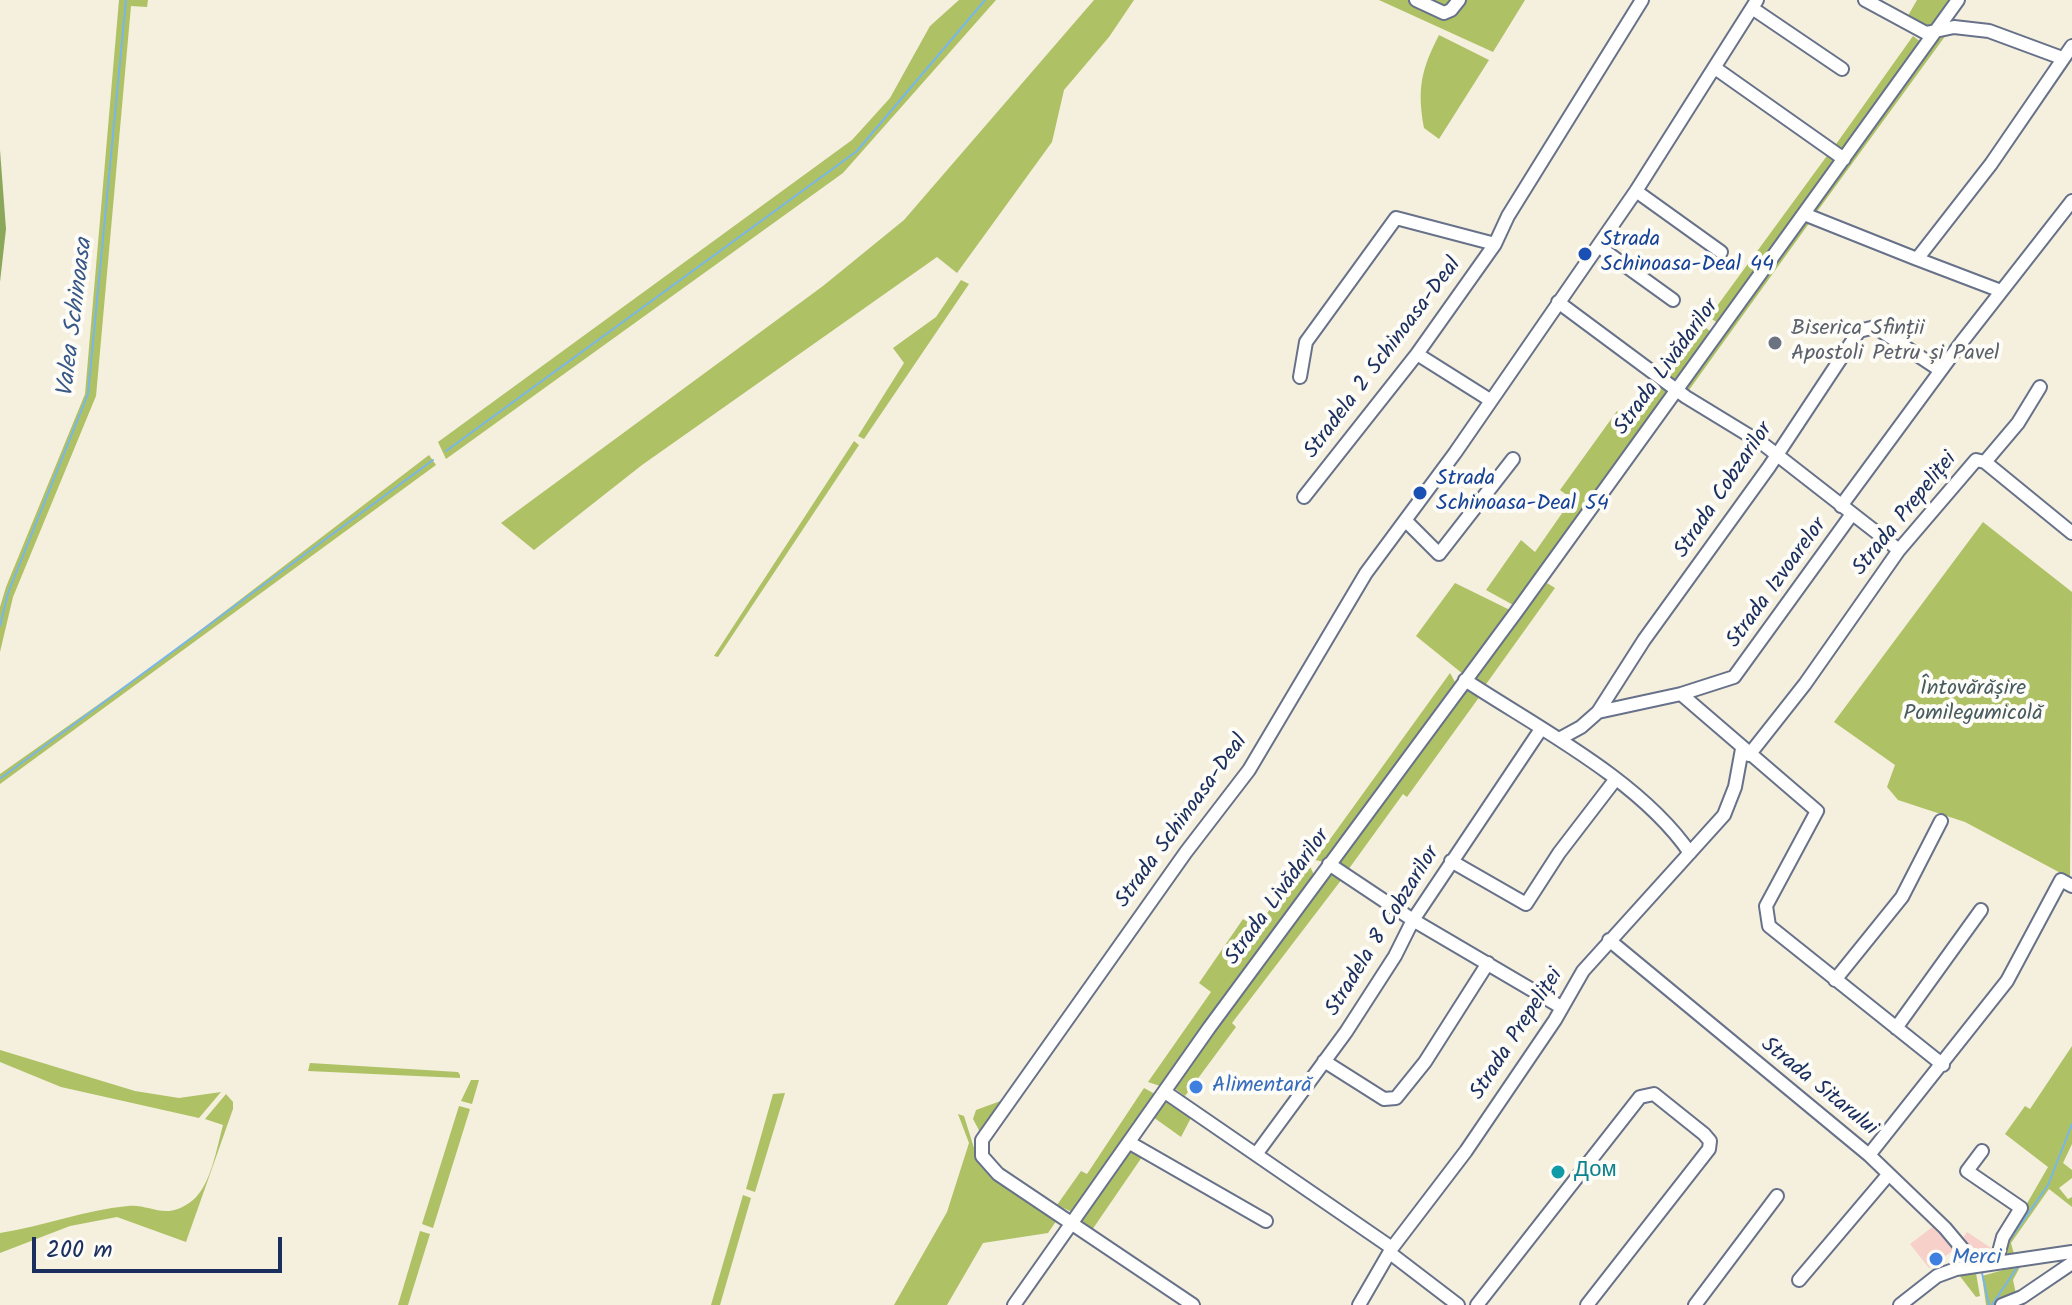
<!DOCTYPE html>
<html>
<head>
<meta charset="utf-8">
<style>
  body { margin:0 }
  #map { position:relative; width:2072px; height:1305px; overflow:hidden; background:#f5efdd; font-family:Kalam,sans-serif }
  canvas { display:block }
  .scale { position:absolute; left:32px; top:1237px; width:250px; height:36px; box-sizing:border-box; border:4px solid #1b2f5e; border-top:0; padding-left:10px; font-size:24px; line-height:28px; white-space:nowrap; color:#1b2f5e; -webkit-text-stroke:6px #fdfcf7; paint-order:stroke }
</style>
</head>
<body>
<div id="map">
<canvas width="2072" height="1305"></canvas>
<div class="scale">200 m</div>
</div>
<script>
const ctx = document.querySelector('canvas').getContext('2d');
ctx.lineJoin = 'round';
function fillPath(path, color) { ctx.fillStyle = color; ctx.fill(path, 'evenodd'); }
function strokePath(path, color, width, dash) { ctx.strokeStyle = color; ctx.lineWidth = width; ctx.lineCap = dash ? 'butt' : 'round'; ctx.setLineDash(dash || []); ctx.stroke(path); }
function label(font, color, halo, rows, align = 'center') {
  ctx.font = font + ' Kalam,sans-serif'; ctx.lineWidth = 8; ctx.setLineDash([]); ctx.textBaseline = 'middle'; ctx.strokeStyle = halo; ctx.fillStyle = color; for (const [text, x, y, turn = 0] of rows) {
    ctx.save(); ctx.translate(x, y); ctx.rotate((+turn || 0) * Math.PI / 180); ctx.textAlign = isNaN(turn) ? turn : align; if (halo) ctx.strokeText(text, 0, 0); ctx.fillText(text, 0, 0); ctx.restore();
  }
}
const built = new Path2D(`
  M1935,1225L1955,1249L1929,1268L1910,1244Z
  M1967,1232L1994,1250L1992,1257L1979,1255L1963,1238Z`);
const green = new Path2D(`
  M119,0H148L147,7L131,6L96,396L13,597L0,652V607L6,587L85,394Z
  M959,0H996L843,173L446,459L438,442L852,140L890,98L930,26Z
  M1094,0H1134L1109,37L1064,90L1052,142L957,273L937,257L642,465L534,550L501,523L823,286L904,220Z
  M1379,0H1525L1493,52Z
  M1917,0H1954L1932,30L1905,21Z
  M1439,35L1489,60L1439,139L1424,128C1417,89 1421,70 1439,35Z
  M1946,35L1816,213L1812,212L1937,40Z
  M1913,36L1922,43L1843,154L1834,147Z
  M1829,153L1838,160L1719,324L1709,317Z
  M1806,219L1810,222L1689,390L1684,386Z
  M961,280L969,284L864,439L858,436L904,363L893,348L936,317Z
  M1704,326L1712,333L1677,383L1668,377Z
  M1655,378L1672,391L1515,606L1486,590L1521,540L1535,552L1572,499L1560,490L1617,411L1627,418Z
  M854,441L859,445L718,657L714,656Z
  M429,455L436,465L0,784V774L160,661Z
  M1983,522L2072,592L2070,878L1965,822L1898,800L1887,787L1895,765L1834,722Z
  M1455,583L1512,611L1463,674L1416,636Z
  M1547,583L1555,588L1484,687L1476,683L1474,676Z
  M1450,673L1455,682L1325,862L1315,860Z
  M1465,687L1480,696L1407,797L1403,794L1348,870L1338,862Z
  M1309,864L1314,875L1160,1086L1148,1082L1211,992L1199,983L1243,919L1257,928L1281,893L1288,896Z
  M1328,872L1342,879L1232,1023L1236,1027L1185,1096L1174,1088Z
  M2072,1046V1144L2063,1163L2072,1170V1178L2059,1188L2068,1199L2072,1197V1207L2049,1189L2011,1243L2014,1254L2001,1256L2006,1240L2048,1167L2005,1134L2025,1106L2030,1109Z
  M0,1050L135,1091L179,1098L221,1092L199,1118L61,1087L0,1062Z
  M310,1063L458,1072L460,1075V1078L308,1071Z
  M471,1080H479L472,1104L461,1101Z
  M1144,1088L1155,1094L1078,1209L1072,1212L1057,1205L1081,1171L1087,1174Z
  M785,1093L755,1192L746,1189L773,1094Z
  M226,1094L233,1102V1109L186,1242L117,1217L70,1226L0,1253V1233C44,1226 84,1210 128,1206C152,1204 166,1222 193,1200C211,1185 217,1147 223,1125L205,1119Z
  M1166,1097L1193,1114L1181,1137L1153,1117Z
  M1006,1099L981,1134L973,1119L976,1110Z
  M459,1106L470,1109L433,1228L422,1224Z
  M958,1114L964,1116L979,1164L991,1177L1059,1217L1048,1233L983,1243L947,1305H894L947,1212L969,1143Z
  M1130,1149L1142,1157L1092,1230L1077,1222Z
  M743,1195L751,1198L720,1305H711Z
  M420,1231L430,1234L408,1305H398Z
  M2021,1265L2013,1280L2016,1294L1999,1305H1986L1982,1276Z
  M1976,1273L1980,1296L1976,1297L1959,1275Z`);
const forest = new Path2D(`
  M0,150L6,229L0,282Z`);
const stream = new Path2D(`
  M446,451L857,151L985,0
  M0,626L8,593L88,394L126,0
  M1,778L433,460
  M2009,1241L2048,1185L2072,1124
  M1982,1273L1989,1305
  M1992,1305L2018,1266`);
const minor = new Path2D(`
  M1416,0L1444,13L1451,10L1459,0
  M1865,0L1926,33L1954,27L1989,31L2062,58
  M1752,8L1842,69
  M1715,68L1844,159
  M1636,191L1721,252
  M1804,214L1917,259L1991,164L2072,46
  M1598,246L1673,300
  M1917,259L2001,291
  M1558,302L1686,397L1763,444L1899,550
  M1417,354L1490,400
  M1300,377L1306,342L1396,218L1495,244
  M1985,462L2072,533
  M1304,497L1417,354L1495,244L1508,216L1642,0
  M1841,506L1961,343L2072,201
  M1406,521L1439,554L1513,459
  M1465,680C1538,728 1640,780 1690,853
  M1681,694L1817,811L1766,906L1769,926L1943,1065
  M1598,712L1681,694L1734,677L1852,514
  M1559,739L1581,727L1598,712L1644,640L1769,467L1859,331L1875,327L1940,370
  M1749,755L1805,684L1899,550L1976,460L1985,462L2018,423L2040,387
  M1451,861L1526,904L1559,853L1615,780
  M1329,864L1413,920L1561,1007
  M1609,940L1869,1155L1945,1228L1976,1265
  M1835,980L1902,897L1941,821
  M1896,1028L1981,910
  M1324,1061L1384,1099L1396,1098L1425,1062L1488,963
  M1165,1092L1392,1248
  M1130,1143L1266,1221
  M1982,1151L1967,1171L2021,1208L2003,1237L1996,1263
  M1257,1153L1346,1032L1395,956L1413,920L1541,729
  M1869,1155L2007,981L2061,880L2072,886
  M1390,1253L1458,1305
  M1799,1280L1888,1175
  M1014,1305L1209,1028L1517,611L1958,0
  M1193,1305L998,1174L982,1156V1140L1186,852L1249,770L1366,573L1455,453L1636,191L1757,0
  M1359,1305L1392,1248L1466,1151L1555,1020L1583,971L1724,815L1735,787L1742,749
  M1477,1305L1640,1097L1654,1094L1704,1134L1710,1141L1709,1149L1587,1305
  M1695,1305L1777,1196
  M1900,1305L1937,1276L1956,1269L2072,1252
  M2002,1305L2022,1297L2072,1263`);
const markers = [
  [1585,254,8,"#1a4fb4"],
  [1775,343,8,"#6b7280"],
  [1420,493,8,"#1a4fb4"],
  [1196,1087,8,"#3f7fe0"],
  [1558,1172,8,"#0f9aa8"],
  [1936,1259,8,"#3f7fe0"]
];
const transitNames = [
  ["Strada",1601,241],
  ["Schinoasa-Deal 44",1601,266],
  ["Strada",1436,480],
  ["Schinoasa-Deal 54",1436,505]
];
const worshipNames = [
  ["Biserica Sfinții",1791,330],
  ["Apostoli Petru și Pavel",1791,355]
];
const streetNames = [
  ["Stradela 2 Schinoasa-Deal",1384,359,-53],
  ["Strada Livădarilor",1668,368,-54],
  ["Strada Cobzarilor",1725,491,-56],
  ["Strada Prepeliței",1906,515,-51],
  ["Strada Izvoarelor",1778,584,-54],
  ["Strada Schinoasa-Deal",1183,822,-54],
  ["Strada Livădarilor",1279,898,-54],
  ["Stradela 8 Cobzarilor",1384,932,-58],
  ["Strada Prepeliței",1518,1035,-57],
  ["Strada Sitarului",1818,1088,39]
];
const parkNames = [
  ["Întovărășire",1973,690],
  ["Pomilegumicolă",1973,715]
];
const shopNames = [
  ["Alimentară",1212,1087],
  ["Merci",1952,1259]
];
const cultureNames = [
  ["Дом",1574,1172]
];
const waterNames = [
  ["Valea Schinoasa",77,318,-83]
];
fillPath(built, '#f7d0c9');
fillPath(green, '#aec165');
fillPath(forest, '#8aa75a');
strokePath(stream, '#77b7eb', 2);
strokePath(minor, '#67728a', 16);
strokePath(minor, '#fff', 12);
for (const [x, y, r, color] of markers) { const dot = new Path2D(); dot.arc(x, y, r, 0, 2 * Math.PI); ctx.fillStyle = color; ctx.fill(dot); strokePath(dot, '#fdfcf7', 3); }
label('22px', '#164399', '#fdfcf7', transitNames, 'left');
label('22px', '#5b616d', '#fdfcf7', worshipNames, 'left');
label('22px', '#1b2f5e', '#fdfcf7', streetNames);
label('22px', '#475b60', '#fdfcf7', parkNames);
label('22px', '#366cbe', '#fdfcf7', shopNames, 'left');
label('22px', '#0d838f', '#fdfcf7', cultureNames, 'left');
label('italic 24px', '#375888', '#fdfcf7', waterNames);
</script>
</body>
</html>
